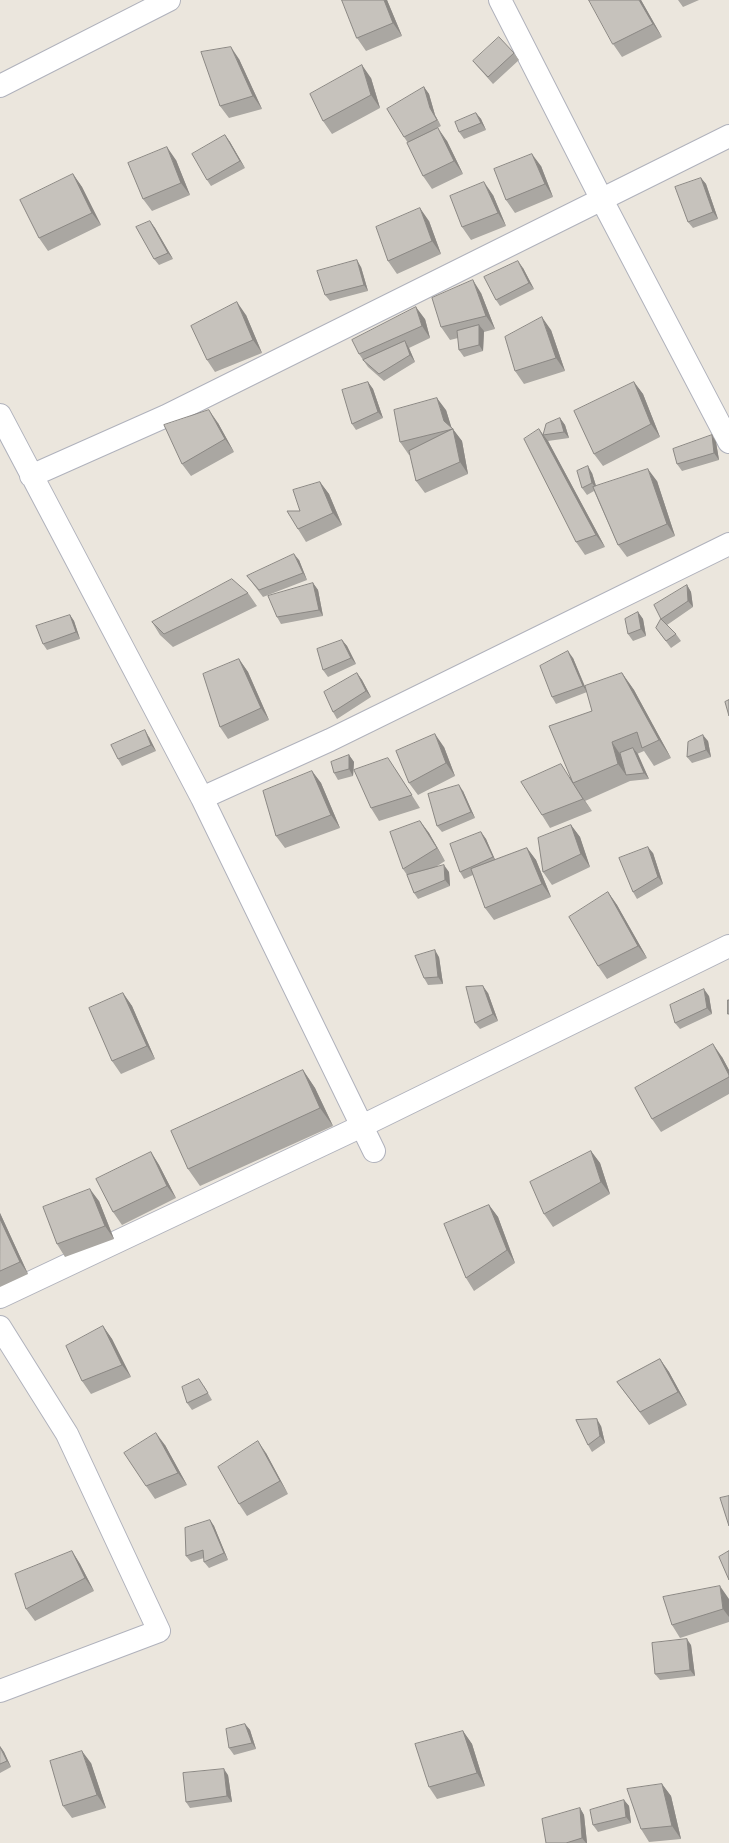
<!DOCTYPE html>
<html>
<head>
<meta charset="utf-8">
<style>
  body { margin:0 }
  canvas { display:block; background:#ebe6dd }
</style>
</head>
<body>
<canvas width="729" height="1843"></canvas>
<script>
const ctx = document.querySelector('canvas').getContext('2d');
ctx.lineJoin = 'round';
function strokePath(path, color, width, dash) { ctx.strokeStyle = color; ctx.lineWidth = width; ctx.lineCap = dash ? 'butt' : 'round'; ctx.setLineDash(dash || []); ctx.stroke(path); }
function fillPath(path, color) { ctx.fillStyle = color; ctx.fill(path, 'evenodd'); }
const minor = new Path2D(`
  M500,0L602,200L729,442
  M0,86L169,0
  M0,415L202,798L374,1151
  M31,476L166,416L729,136
  M202,798L330,740L729,544
  M0,1297L362,1126L729,946
  M0,1327L67,1434L159,1631L0,1691`);
const wall = new Path2D(`
  M342,0H387L402,36L366,51L357,38Z
  M641,0L662,37L622,57L613,44Z
  M678,0H699L683,7Z
  M514,53L519,60L493,84L478,67L473,61Z
  M239,59L262,109L229,118L220,106Z
  M371,78L380,108L332,134L323,121Z
  M424,87L429,94L435,115L441,126L432,131L447,141L463,174L432,189L423,176L408,143L404,137Z
  M476,113L481,119L486,130L464,139L459,132Z
  M225,135L230,142L245,168L211,186L207,180Z
  M176,160L190,195L152,211L143,199Z
  M541,166L553,197L515,213L506,200Z
  M73,174L82,187L101,225L48,251L39,238Z
  M701,178L706,184L718,219L693,228L688,222Z
  M493,195L506,226L471,240L462,227Z
  M150,221L155,228L173,259L159,265L154,259Z
  M429,221L441,254L397,274L388,261Z
  M361,267L368,291L330,301L325,295Z
  M523,268L534,289L500,306L496,300Z
  M481,293L495,329L484,332L483,351L464,357L459,350L458,338L450,340L441,327Z
  M246,315L262,353L215,372L207,360Z
  M425,319L430,338L409,348L415,362L384,381L368,367L359,354Z
  M551,330L565,371L524,384L515,371Z
  M368,382L373,389L383,418L356,430L352,424Z
  M634,382L643,394L660,437L603,466L594,454Z
  M446,410L451,427L462,441L468,474L425,493L416,481L410,455H409L400,442Z
  M560,418L565,425L569,438L548,441L605,547L585,555L576,542L539,429L543,435Z
  M218,423L234,452L191,476L182,464Z
  M712,435L716,442L719,460L682,471L677,464Z
  M592,473L596,486L657,481L675,536L627,557L618,545L594,491L587,495L582,488Z
  M320,482L329,494L342,525L306,542L298,529L300,511Z
  M299,560L307,580L263,597L247,576Z
  M313,583L318,590L323,616L281,624L277,617Z
  M687,585L691,592L693,607L667,625L676,634L681,641L671,648L656,628L661,619Z
  M248,593L257,606L173,647L160,635L152,622Z
  M638,612L643,619L646,636L633,641L628,634Z
  M70,615L74,621L80,639L47,650L43,644Z
  M342,640L347,646L356,664L328,677L323,670Z
  M573,658L587,691L622,673L634,690L671,758L654,766L644,751L637,754L649,779L630,781L585,801L583,798L592,811L550,828L542,815L570,777L592,711L587,692L556,704L552,697Z
  M239,659L248,672L269,720L228,739L220,727Z
  M357,673L362,680L371,697L337,719L333,712Z
  M149,737L156,751L122,766L118,759Z
  M708,741L711,757L692,763L687,757Z
  M444,747L455,776L418,795L409,783Z
  M349,755L354,762L353,776L338,780L334,773Z
  M396,770L420,808L379,821L371,808Z
  M312,771L321,783L340,828L285,848L276,836Z
  M463,791L475,818L442,832L437,826Z
  M420,821L429,833L445,861L434,868L449,872L450,886L418,899L414,893L407,875L403,869Z
  M571,825L580,837L590,867L552,885L543,872Z
  M481,832L486,839L495,860L527,848L536,860L551,897L494,920L485,908L473,875L464,879L460,872Z
  M653,853L663,884L637,899L633,892Z
  M608,892L617,905L647,958L607,979L598,966Z
  M439,957L443,984L428,985L424,978Z
  M123,993L132,1006L155,1059L121,1074L112,1061Z
  M488,993L498,1021L480,1029L475,1023Z
  M709,996L712,1014L680,1029L675,1023Z
  M722,1057L729,1070V1094L661,1132L652,1119Z
  M303,1070L315,1088L333,1126L200,1186L188,1169Z
  M591,1151L600,1163L610,1194L553,1227L544,1214Z
  M151,1152L159,1165L176,1198L122,1225L113,1212Z
  M99,1201L114,1239L65,1257L57,1244Z
  M489,1205L498,1217L515,1263L474,1291L466,1278Z
  M0,1213L28,1274L0,1287Z
  M103,1326L112,1339L131,1377L91,1394L82,1381Z
  M660,1359L669,1372L687,1405L649,1425L626,1394L617,1382Z
  M204,1386L212,1400L192,1410L187,1403Z
  M601,1426L605,1443L592,1452L588,1445Z
  M165,1445L187,1485L155,1499L146,1486Z
  M266,1453L288,1494L247,1516L239,1504Z
  M210,1520L214,1526L228,1560L209,1568L204,1562V1558L191,1562L186,1556Z
  M72,1551L80,1564L94,1591L35,1621L26,1609Z
  M729,1599V1622L680,1638L672,1625Z
  M691,1645L695,1676L660,1680L655,1674Z
  M245,1724L250,1730L256,1749L234,1755L229,1748Z
  M463,1731L472,1744L485,1786L437,1799L429,1787Z
  M0,1746L4,1752L11,1767L0,1773Z
  M91,1763L106,1808L72,1818L63,1806Z
  M228,1775L232,1802L190,1808L186,1802Z
  M662,1784L671,1796L681,1839L649,1842L641,1829Z
  M624,1800L629,1806L631,1823L598,1832L593,1825Z
  M580,1808L584,1815L587,1843H546Z`);
const shadedWall = new Path2D(`
  M384,0H387L402,36L393,23Z
  M639,0H641L662,37L653,24Z
  M231,47L239,59L262,109L253,96Z
  M362,65L371,78L380,108L371,95Z
  M424,87L429,94L435,115L441,126L430,108Z
  M476,113L481,119L486,130L481,123Z
  M438,128L447,141L463,174L454,161Z
  M225,135L230,142L245,168L240,161Z
  M167,147L176,160L190,195L181,183Z
  M532,154L541,166L553,197L545,184Z
  M73,174L82,187L101,225L92,213Z
  M701,178L706,184L718,219L713,212Z
  M484,182L493,195L506,226L498,213Z
  M420,208L429,221L441,254L432,241Z
  M150,221L155,228L173,259L168,253Z
  M357,260L361,267L368,291L364,285Z
  M518,261L523,268L534,289L529,283Z
  M473,280L481,293L495,329L486,316Z
  M237,302L246,315L262,353L253,340Z
  M416,307L425,319L430,338L422,326Z
  M542,317L551,330L565,371L556,358Z
  M479,325L484,331L483,351L479,345Z
  M405,341L409,348L415,362L410,355Z
  M368,382L373,389L383,418L378,412Z
  M634,382L643,394L660,437L651,424Z
  M437,398L446,410L452,429L444,421Z
  M209,410L218,423L234,452L225,439Z
  M560,418L565,425L569,438L564,432Z
  M453,429L462,441L468,474L460,462Z
  M539,429L548,441L605,547L596,535Z
  M712,435L716,442L719,460L714,453Z
  M588,466L592,473L597,489L592,483Z
  M648,469L657,481L675,536L667,524Z
  M320,482L329,494L342,525L333,513Z
  M294,554L299,560L307,580L303,573Z
  M313,583L318,590L323,616L319,610Z
  M687,585L691,592L693,607L688,601Z
  M638,612L643,619L646,636L641,629Z
  M70,615L74,621L80,639L76,632Z
  M342,640L347,646L356,664L351,658Z
  M568,651L573,658L587,692L583,686Z
  M239,659L248,672L269,720L261,708Z
  M357,673L362,680L371,697L366,691Z
  M622,673L634,690L671,758L659,740Z
  M145,730L149,737L156,751L151,745Z
  M435,734L444,747L455,776L446,763Z
  M703,735L708,741L711,757L706,750Z
  M612,742L624,760L626,775L618,764Z
  M633,748L638,754L649,779L644,773Z
  M349,755L354,762L353,776L349,769Z
  M312,771L321,783L340,828L331,815Z
  M459,785L463,791L475,818L471,812Z
  M575,786L583,798L592,811L583,799Z
  M420,821L429,833L445,861L437,848Z
  M571,825L580,837L590,867L581,854Z
  M481,832L486,839L497,864L493,857Z
  M648,847L653,853L663,884L658,877Z
  M527,848L536,860L551,897L542,884Z
  M444,865L449,872L450,886L445,880Z
  M608,892L617,905L647,958L638,946Z
  M435,950L439,957L443,984L438,977Z
  M483,986L488,993L498,1021L493,1014Z
  M704,989L709,996L712,1014L707,1008Z
  M123,993L132,1006L155,1059L147,1046Z
  M713,1044L722,1057L729,1070V1075Z
  M303,1070L315,1088L333,1126L320,1108Z
  M591,1151L600,1163L610,1194L601,1182Z
  M151,1152L159,1165L176,1198L167,1186Z
  M90,1189L99,1201L114,1239L105,1226Z
  M489,1205L498,1217L515,1263L507,1250Z
  M0,1213L28,1274L20,1262L0,1219Z
  M103,1326L112,1339L131,1377L122,1365Z
  M660,1359L669,1372L687,1405L678,1392Z
  M597,1419L601,1426L605,1443L600,1436Z
  M156,1433L165,1445L187,1485L178,1473Z
  M258,1441L266,1453L288,1494L280,1481Z
  M210,1520L214,1526L228,1560L224,1553Z
  M72,1551L80,1564L94,1591L85,1578Z
  M720,1586L729,1599V1617L723,1609Z
  M687,1639L691,1645L695,1676L690,1670Z
  M245,1724L250,1730L256,1749L252,1743Z
  M463,1731L472,1744L485,1786L477,1773Z
  M0,1746L4,1752L11,1767L7,1761Z
  M82,1751L91,1763L106,1808L97,1795Z
  M224,1769L228,1775L232,1802L227,1796Z
  M662,1784L671,1796L681,1839L672,1826Z
  M624,1800L629,1806L631,1823L626,1817Z
  M580,1808L584,1815L587,1843H586L582,1838Z`);
const building = new Path2D(`
  M342,0H384L393,23L357,38Z
  M589,0H639L653,24L613,44Z
  M499,37L514,53L488,77L473,61Z
  M231,47L253,96L220,106L201,52Z
  M362,65L371,95L323,121L310,94Z
  M424,87L430,108L437,120L404,137L387,109Z
  M476,113L481,123L459,132L455,122Z
  M438,128L454,161L423,176L407,143Z
  M225,135L240,161L207,180L192,154Z
  M167,147L181,183L143,199L128,163Z
  M532,154L545,184L506,200L494,169Z
  M73,174L92,213L39,238L20,200Z
  M701,178L713,212L688,222L675,187Z
  M484,182L498,213L462,227L450,196Z
  M420,208L432,241L388,261L376,227Z
  M150,221L168,253L154,259L136,227Z
  M357,260L364,285L325,295L317,271Z
  M518,261L529,283L496,300L484,277Z
  M473,280L486,316L441,327L432,298Z
  M237,302L253,340L207,360L191,326Z
  M416,307L422,326L359,354L352,340Z
  M542,317L556,358L515,371L505,337Z
  M479,325V345L459,350L457,331Z
  M405,341L410,355L379,374L363,360Z
  M368,382L378,412L352,424L342,390Z
  M634,382L651,424L594,454L574,411Z
  M437,398L444,421L453,429L400,442L394,410Z
  M209,410L225,439L182,464L164,425Z
  M560,418L564,432L543,435L546,424Z
  M453,429L460,462L416,481L409,451Z
  M539,429L596,535L576,542L524,439Z
  M712,435L714,453L677,464L673,449Z
  M588,466L592,483L582,488L577,471Z
  M648,469L667,524L618,545L593,487Z
  M320,482L333,513L298,529L287,511H300L293,490Z
  M294,554L303,573L259,590L247,576Z
  M232,579L248,593L164,634L152,622Z
  M313,583L319,610L277,617L268,596Z
  M687,585L688,601L661,619L654,605Z
  M638,612L641,629L628,634L625,619Z
  M70,615L76,632L43,644L36,626Z
  M661,619L676,634L666,641L656,628Z
  M342,640L351,658L323,670L317,649Z
  M568,651L583,686L552,697L540,666Z
  M239,659L261,708L220,727L203,674Z
  M357,673L366,691L333,712L324,692Z
  M622,673L659,740L642,748L637,732L612,742L618,764L573,783L549,726L592,711L585,686Z
  M729,700V716L725,702Z
  M145,730L151,745L118,759L111,745Z
  M435,734L446,763L409,783L396,751Z
  M703,735L706,750L687,757L688,742Z
  M633,748L644,773L626,775L620,753Z
  M349,755V769L334,773L331,762Z
  M388,758L412,795L371,808L354,770Z
  M561,764L583,799L542,815L521,782Z
  M312,771L331,815L276,836L263,791Z
  M459,785L471,812L437,826L428,794Z
  M420,821L437,848L403,869L390,832Z
  M571,825L581,854L543,872L538,838Z
  M481,832L493,857L460,872L450,844Z
  M648,847L658,877L633,892L619,858Z
  M527,848L542,884L485,908L471,869Z
  M444,865L445,880L414,893L407,875Z
  M608,892L638,946L598,966L569,917Z
  M435,950L438,977L424,978L415,956Z
  M483,986L493,1014L475,1023L466,987Z
  M704,989L707,1008L675,1023L670,1005Z
  M123,993L147,1046L112,1061L89,1008Z
  M728,1000H729V1014H728Z
  M713,1044L729,1075V1077L652,1119L635,1088Z
  M303,1070L320,1108L188,1169L171,1131Z
  M591,1151L601,1182L544,1214L530,1182Z
  M151,1152L167,1186L113,1212L96,1179Z
  M90,1189L105,1226L57,1244L43,1207Z
  M489,1205L507,1250L466,1278L444,1224Z
  M0,1219L20,1262L0,1271Z
  M103,1326L122,1365L82,1381L66,1346Z
  M660,1359L678,1392L640,1412L617,1382Z
  M199,1379L208,1393L187,1403L182,1387Z
  M597,1419L600,1436L588,1445L576,1420Z
  M156,1433L178,1473L146,1486L124,1453Z
  M258,1441L280,1481L239,1504L218,1467Z
  M729,1496V1526L720,1498Z
  M210,1520L224,1553L204,1562L203,1550L186,1556L185,1528Z
  M72,1551L85,1578L26,1609L15,1574Z
  M729,1551V1580L719,1557Z
  M720,1586L723,1609L672,1625L663,1597Z
  M687,1639L690,1670L655,1674L652,1643Z
  M245,1724L252,1743L229,1748L226,1729Z
  M463,1731L477,1773L429,1787L415,1744Z
  M0,1747L7,1761L0,1764Z
  M82,1751L97,1795L63,1806L50,1761Z
  M224,1769L227,1796L186,1802L183,1773Z
  M662,1784L672,1826L641,1829L627,1789Z
  M624,1800L626,1817L593,1825L590,1810Z
  M580,1808L582,1838L566,1843H546L542,1819Z`);
strokePath(minor, '#b0b2bc', 24);
strokePath(minor, '#fff', 22);
fillPath(wall, '#aaa7a2');
fillPath(shadedWall, '#8b8884');
fillPath(building, '#c6c2bc');
strokePath(building, '#8b8884', 1);
</script>
</body>
</html>
